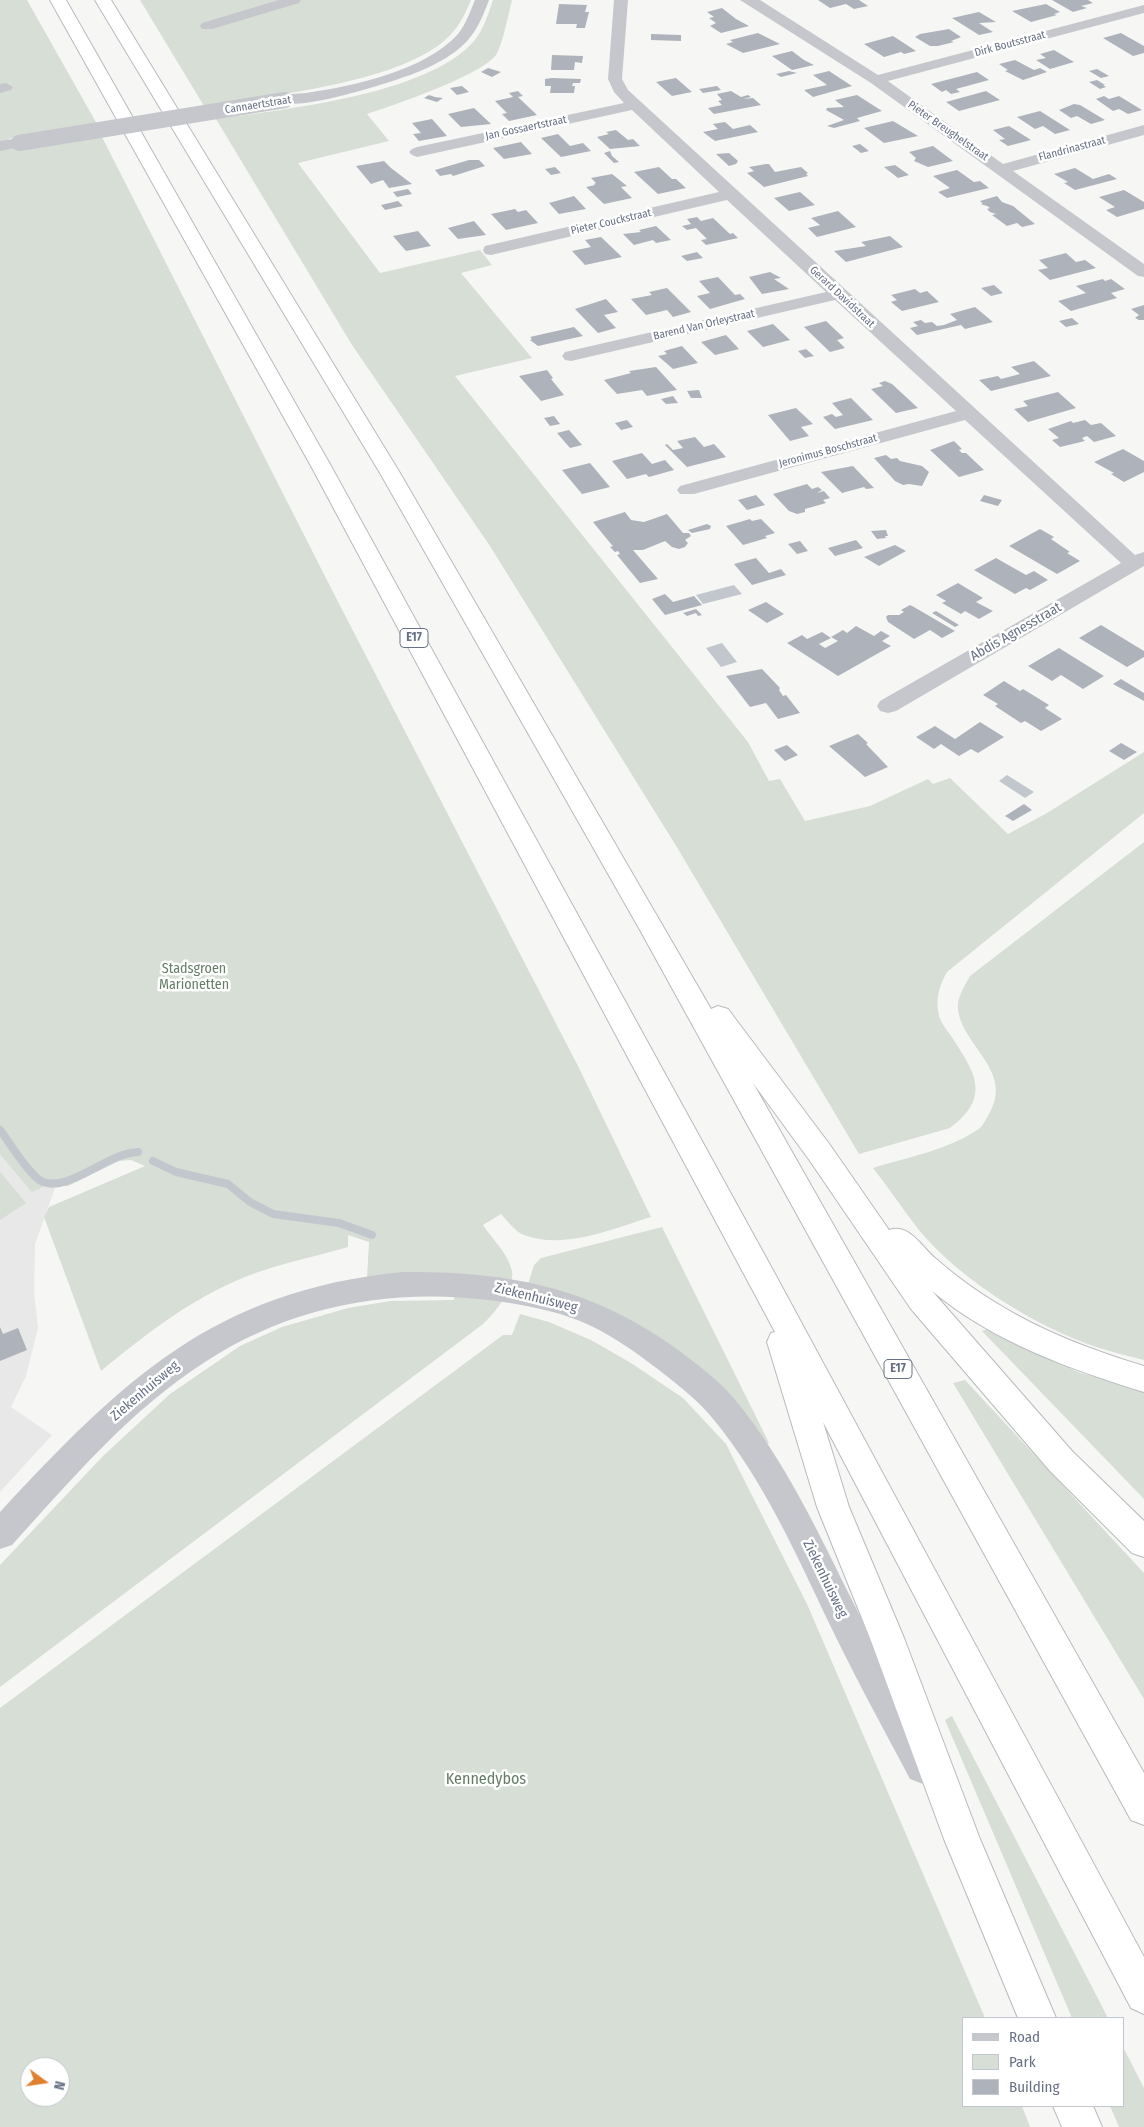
<!DOCTYPE html>
<html>
<head>
<meta charset="utf-8">
<style>
  body { margin:0 }
  #map { position:relative; width:1144px; height:2127px; overflow:hidden; background:#f6f7f4; font-family:"Fira Sans Condensed",sans-serif }
  canvas { display:block }
  .legend { position:absolute; left:962px; top:2017px; width:162px; height:90px; box-sizing:border-box; background:#fff; border:1px solid #c2c6ce; margin:0; padding:6px 9px; list-style:none; font-size:15px; color:#677085 }
  .legend li { display:flex; align-items:center; gap:10px; height:25px }
  .legend b { width:25px; border:1px solid #c2c6ce }
  .north { position:absolute; left:20px; top:2057px; width:50px; height:50px; box-sizing:border-box; background:#fff; border:1px solid #c2c6ce; border-radius:50%; rotate:104deg; font-size:14px; font-weight:700; line-height:20px; text-align:center; color:#677085 }
  .north::after { content:''; display:block; margin:auto; width:18px; height:22px; background:#e0802c; clip-path:polygon(50% 0,100% 100%,50% 72%,0 100%) }
</style>
</head>
<body>
<div id="map">
<canvas width="1144" height="2127"></canvas>
<ul class="legend">
<li><b style="height:6px;background:#c5c7cc"></b>Road</li>
<li><b style="height:14px;background:#d7ded5"></b>Park</li>
<li><b style="height:14px;background:#aeb2bb"></b>Building</li>
</ul>
<div class="north">N</div>
</div>
<script>
const ctx = document.querySelector('canvas').getContext('2d');
ctx.lineJoin = 'round';
function fillPath(path, color) { ctx.fillStyle = color; ctx.fill(path, 'evenodd'); }
function strokePath(path, color, width, dash) { ctx.strokeStyle = color; ctx.lineWidth = width; ctx.lineCap = dash ? 'butt' : 'round'; ctx.setLineDash(dash || []); ctx.stroke(path); }
function label(font, color, halo, rows, align = 'center') {
  ctx.font = font + ' "Fira Sans Condensed",sans-serif'; ctx.lineWidth = 5; ctx.setLineDash([]); ctx.textBaseline = 'middle'; ctx.strokeStyle = halo; ctx.fillStyle = color; for (const [text, x, y, turn = 0] of rows) {
    ctx.save(); ctx.translate(x, y); ctx.rotate((+turn || 0) * Math.PI / 180); ctx.textAlign = isNaN(turn) ? turn : align; if (halo) ctx.strokeText(text, 0, 0); ctx.fillText(text, 0, 0); ctx.restore();
  }
}
const built = new Path2D(`
  M0,1134L45,1186L55,1188L35,1244L34,1292L38,1328L26,1376L11,1407L52,1435L0,1492Z`);
const green = new Path2D(`
  M0,0H27L97,124L8,139L16,151L102,137L333,592L579,1068L651,1217C612,1229 564,1250 524,1235C515,1232 507,1220 501,1214L483,1225C492,1239 508,1253 512,1271C515,1288 495,1313 483,1324L0,1687V1565L103,1456L170,1394L240,1346L282,1327L348,1308L390,1301L454,1300L458,1274L367,1278L369,1242L348,1235V1247C310,1258 267,1266 231,1283C183,1305 141,1338 101,1371L44,1217L49,1207L145,1166L131,1160L119,1161L68,1186H45L32,1192L0,1154Z
  M140,0H471C466,12 461,23 452,33C410,82 268,96 204,106Z
  M493,0H512C509,12 502,47 496,55C480,76 394,105 367,114L389,141L298,163L380,273L480,250L492,265L461,273L532,358L455,376L748,742L769,781L780,779L805,821L870,806L928,779L933,784L950,778L1008,834L1047,813L1144,752V813L947,972C939,986 935,1000 939,1016C941,1023 947,1030 951,1036C975,1072 992,1097 950,1128L859,1154L678,849L490,546L352,345L216,119C285,109 427,95 474,41C484,29 488,14 493,0Z
  M1144,842V1360C1128,1356 1112,1352 1096,1347C1035,1326 960,1280 919,1230C903,1210 889,1188 873,1168C908,1157 949,1150 980,1128C984,1124 987,1117 990,1112C1012,1073 967,1048 959,1015C955,1000 963,989 970,976Z
  M0,1172L26,1203L0,1220Z
  M662,1227L769,1443L763,1445L731,1403L528,1284L534,1265L541,1258Z
  M520,1314L549,1322L591,1340L631,1363L683,1398L726,1444L807,1604L985,2018H963V2106H1022L1030,2127H0V1708L503,1335H512ZM30,2067H60V2097H30Z
  M990,1328L1078,1372L1144,1391V1499L982,1331Z
  M965,1380L1144,1573V1699L953,1383Z
  M952,1716L1108,2018H1072L945,1720Z
  M1123,2047L1144,2088V2127H1119L1110,2106H1123Z`);
const water = new Path2D(`
  M734,585L742,594L703,604L696,595Z
  M722,643L737,662L721,667L706,648Z
  M1007,775L1034,792L1025,798L999,781Z`);
const stream = new Path2D(`
  M0,1130C12,1146 23,1166 38,1179C64,1198 105,1153 138,1152
  M153,1161L176,1172L228,1184L250,1202L273,1214L339,1223L372,1235`);
const building = new Path2D(`
  M818,0H859L868,6L854,9L846,4L830,8Z
  M1052,0H1088L1093,3L1081,6L1087,8L1073,12Z
  M559,4L587,5L585,12H589L585,28H576L577,24H556Z
  M1046,4L1060,12L1054,14L1057,15L1031,22L1012,11Z
  M722,8L736,19L749,26L721,33L710,26L716,23L709,18L714,17L707,12Z
  M979,12L996,22L979,23L993,32L979,35L952,18Z
  M949,29L961,37L951,41L954,42L938,46H930L915,37L920,34Z
  M758,33L780,44L743,53L726,44L733,42L730,40Z
  M1121,33L1144,46V53L1133,56L1103,38Z
  M651,34L681,35V41L651,40Z
  M893,36L916,51L904,54L901,52L884,57L864,44Z
  M1054,50L1074,62L1050,69L1036,60L1046,58L1040,54Z
  M792,51L804,60L814,65L792,70L772,56Z
  M552,55L583,56L582,63L575,62L574,70H551Z
  M1015,60L1034,70L1040,68L1047,72L1023,80L1005,71L1008,70L999,64Z
  M488,68L501,72L492,77L481,72Z
  M1097,69L1109,76L1101,78L1089,71Z
  M789,71L797,73L781,77L776,74Z
  M829,71L852,86L813,97L804,90L827,85L813,75Z
  M977,72L989,80L956,89L960,92L951,94L946,90L942,92L931,84Z
  M676,78L692,92L672,96L656,82Z
  M545,79L552,78L581,79L580,83H573L572,86H575L574,93H550L551,86H545Z
  M1097,80L1105,85H1103L1106,87L1100,89L1089,82Z
  M462,86L469,92L457,95L450,88Z
  M717,86L721,90L703,93L699,89Z
  M518,91L523,96L518,97L537,115L509,121L502,114L507,113L495,101L513,97L509,93Z
  M731,91L741,97L748,95L751,97L743,99L753,98L761,105L714,114L708,108L722,105L718,101L722,100L717,94Z
  M986,91L1000,100L959,111L946,102Z
  M429,95L435,97L443,98L437,102L424,98Z
  M857,95L882,111L857,118L860,121L834,128L827,126L844,120L826,110L827,108L844,107L835,100Z
  M1104,96L1109,99L1119,96L1142,110L1128,114L1119,109L1113,111L1096,99Z
  M1074,104L1080,105L1105,120L1091,124L1077,116L1071,118L1059,110Z
  M474,108L491,124L461,127L448,114Z
  M1040,111L1070,130L1055,134L1043,126L1035,129L1017,117Z
  M432,119L447,136L419,141L413,134L421,133L412,123Z
  M893,121L918,136L884,143L864,128Z
  M725,122L733,129L750,125L758,132L715,141L703,132L718,129L713,124Z
  M1009,126L1031,140L1008,146L999,140L1005,139L993,130Z
  M616,130L628,140L633,139L640,146L610,149L597,137L609,134L606,132Z
  M558,134L570,146L583,143L591,151L561,157L541,138Z
  M521,142L532,154L504,159L493,148Z
  M860,144L869,151L861,153L852,146Z
  M933,146L953,161L928,167L914,161L916,158L909,152Z
  M610,151L612,156L619,162L614,163L604,153Z
  M729,153L738,161L736,164L729,166L716,154Z
  M469,160H479L485,166L453,176L451,174L440,176L435,170Z
  M384,161L391,168L412,184L389,188L383,180L371,184L356,166Z
  M766,164H769L775,172L801,167L808,173L806,174L808,176L764,187L747,173L754,171L749,167Z
  M895,165L909,175L898,178L884,167Z
  M555,167L561,173L551,175L545,169Z
  M659,167L672,179H676L686,188L658,194L634,172Z
  M1075,168L1093,179L1109,174L1117,179L1075,190L1064,183L1068,182L1054,174Z
  M957,170L974,182L980,181L989,188L947,198L938,192L950,188L933,176Z
  M612,174L627,186L621,187L632,198L604,204L586,187L595,185L594,184L596,183L591,178Z
  M408,189L412,194L397,197L393,192Z
  M1124,190L1144,202V209L1117,217L1106,210L1115,207L1099,197Z
  M800,192L815,205L789,211L774,198Z
  M574,196L586,209L559,214L549,203Z
  M997,196L1002,202L1013,206L1035,224L1022,227L1017,223L1007,226L992,215L996,214L990,212L987,209L990,208L987,206L980,204H983L980,201Z
  M398,201L403,206L385,210L381,205Z
  M515,209L518,212L526,210L538,223L506,230L491,214Z
  M838,211L856,227L817,237L808,228L820,225L811,218Z
  M697,217L701,221L713,218L730,234L733,233L738,238L706,245L701,240L707,239L696,228L687,230L682,226L691,224L687,219Z
  M474,221L486,235L458,239L448,228Z
  M656,226L671,240L656,243L653,240L634,245L623,234L641,232L639,230Z
  M418,231L431,246L406,251L393,236Z
  M890,236L903,247L846,262L834,251L866,246L861,242Z
  M601,237L622,257L585,265L572,251L591,247L585,240Z
  M697,252L703,258L687,261L681,256Z
  M1066,253L1076,262L1085,260L1096,268L1050,280L1038,270L1048,268L1039,260Z
  M770,272L781,278L774,279L789,289L762,294L749,277Z
  M718,277L735,295L740,294L745,299L710,309L697,296L710,293L699,281Z
  M1103,279L1105,281L1111,279L1125,289L1111,293L1117,298L1071,311L1058,301L1086,293L1076,286Z
  M994,285L1003,293L991,296L981,288Z
  M667,288L691,312L673,317L667,310L646,315L631,299L652,295L649,292Z
  M915,289L920,293L927,291L939,302L902,311L891,302L897,300L891,295Z
  M606,299L618,312L604,315L616,328L598,333L575,309Z
  M1144,305V320H1139L1135,318L1139,315L1131,309Z
  M975,307L993,322L965,329L961,325L917,335L910,328L918,326L913,322L921,320L925,323L932,322L937,326L944,325L957,320L950,314Z
  M1072,318L1079,324L1066,327L1059,321Z
  M826,321L844,338L837,340L845,348L830,352L804,327Z
  M773,324L790,340L763,347L747,331Z
  M574,327L583,336L538,346L530,340L532,339L530,337Z
  M726,335L739,349L715,355L701,342Z
  M682,346L698,363L673,369L658,356L667,354L664,351Z
  M806,349L814,356L805,358L798,351Z
  M1034,361L1051,376L991,391L979,380L998,376L1001,379L1020,374L1011,367Z
  M656,367L677,390L647,396L642,390L617,394L604,380L631,373L629,371Z
  M547,370L553,378L551,379L564,395L541,401L519,376Z
  M885,381L892,384L918,408L896,413L871,389L883,386L879,383Z
  M699,390L702,398H691L687,391Z
  M1058,392L1076,408L1028,422L1014,409L1028,406L1023,401Z
  M673,396L678,403L666,404L661,399Z
  M851,398L873,420L835,429L823,417L832,414L836,417L843,415L832,403Z
  M796,408L813,424L801,427L809,436L790,441L768,415Z
  M554,416L560,424L550,426L544,418Z
  M627,420L633,427L621,430L615,423Z
  M1085,420L1091,425L1101,423L1116,436L1094,442L1087,436L1082,438L1085,441L1060,447L1052,440L1059,438L1048,429L1071,421L1073,423Z
  M569,430L582,445L570,448L557,433Z
  M695,437L704,447L714,444L726,457L687,467L665,445L667,444L673,450L683,448L677,441Z
  M954,441L962,449L959,450L962,453H966L984,470L959,477L930,450Z
  M1123,449L1144,461V472L1124,482L1111,474L1114,473L1094,462Z
  M642,453L652,464L665,460L674,470L649,477L646,474L627,479L612,461Z
  M886,455L891,459L897,458L900,461L922,466L929,472L922,486L909,484L903,485L895,481L874,458Z
  M590,463L610,487L582,494L562,470Z
  M853,466L874,488L866,489L864,487L842,493L821,472Z
  M807,484L812,489L818,487L822,490L817,493L824,491L830,498L823,500L826,503L805,509V512L797,514L789,511L773,494Z
  M756,495L765,505L747,510L738,500Z
  M984,495L1002,500L998,506L980,501Z
  M625,512L631,520L644,522L667,514L683,533H689L691,536L685,540L688,543L685,547L679,549L672,547L665,541L643,550H633L658,579L640,583L617,555L620,554L618,551L615,552L610,547L613,546L611,544L593,522Z
  M750,519L752,521L761,519L775,533L765,536L767,538L743,545L726,526Z
  M707,524L711,526L710,529L692,533L688,530Z
  M1040,529L1054,537L1051,539L1070,552L1067,553L1080,561L1057,574L1009,546Z
  M886,530L888,536H885L886,538L877,539L871,531Z
  M856,540L863,548L835,556L828,548Z
  M800,541L808,551L797,554L788,544Z
  M895,545L906,551L879,566L864,557Z
  M756,558L769,573L781,569L786,575L752,585L734,564Z
  M996,558L1026,575L1034,571L1048,580L1030,590L1026,588L1015,594L974,570Z
  M958,583L983,598L976,602L993,611L979,619L965,611L961,614L942,603L946,601L936,595Z
  M665,594L673,602L694,596L702,605L665,615L652,599Z
  M766,602L784,614L767,623L748,610Z
  M910,605L914,607L955,631L942,638L930,630L914,639L888,622L886,617L888,615H899L904,612L901,610Z
  M696,609L702,615L698,616L696,613L687,616L683,613Z
  M936,611L959,625L955,627L932,613Z
  M1101,625L1144,651V657L1127,667L1079,638Z
  M856,626L874,636L881,631L890,636L882,641L891,646L838,676L787,643L802,635L807,639L822,632L831,638L819,644L825,648L838,641L831,637L843,630L847,633Z
  M1059,648L1104,676L1083,689L1061,675L1052,681L1028,666Z
  M762,669L780,688L779,690L783,696L786,695L800,713L778,719L766,703L750,707L726,676Z
  M1121,679L1144,693V701L1113,684Z
  M1004,681L1020,691L1023,689L1049,705L1045,708L1062,719L1041,731L1025,721L1021,723L995,706L998,704L983,695Z
  M980,722L1004,737L978,753L971,749L959,756L941,744L934,749L916,737L935,726L955,739Z
  M858,734L868,743L866,744L888,767L865,777L829,746Z
  M1121,743L1137,752L1124,760L1109,751Z
  M787,745L798,755L785,761L774,750Z
  M1024,804L1032,810L1013,821L1005,816Z
  M0,1327L3,1334L18,1328L27,1350L0,1361Z`);
const minor = new Path2D(`
  M279,0H301L299,3L212,29H202L200,26L202,23Z
  M475,0H489C483,16 476,34 462,46C452,55 440,62 427,68C408,78 289,116 278,100C283,93 298,94 306,93C353,86 425,71 458,34C466,24 470,12 475,0Z
  M614,0H628L622,79L628,90L1135,555L1144,552V566L896,711L888,713L880,711L877,706L880,701L1121,563L965,420L694,494H680L677,490L680,486L956,411L835,300L571,361L565,360L562,356L565,352L826,292L727,200L491,255L485,254L483,250L485,246L719,192L632,110L417,157L412,155L409,152L412,149L417,147L624,103L614,92L608,79Z
  M740,0H760L878,75L1144,5V13L888,81L1003,164L1144,125V135L1013,171L1144,264V277L1138,276L871,83Z
  M6,83L13,87L11,90L0,93V84Z
  M19,138L27,143L24,146L0,151V141Z`);
const tertiary = new Path2D(`
  M402,1272C509,1271 593,1287 681,1352C700,1367 721,1382 736,1401C786,1462 819,1534 854,1604C879,1655 908,1705 936,1755L941,1767L936,1779L923,1784L910,1779C883,1728 855,1677 830,1625C796,1554 764,1481 714,1420C699,1401 678,1385 659,1370C634,1351 609,1333 580,1321C553,1310 524,1305 496,1301C393,1287 292,1305 205,1362C130,1410 71,1480 12,1545L0,1549V1512C123,1380 213,1291 402,1272Z`);
const motorway = new Path2D(`
  M50,0H66L331,466L774,1272L1144,1957V2014L1131,2008L823,1422L849,1507L904,1638L980,1839L1056,2018H1018L944,1839L870,1638L817,1507L767,1342L771,1333L775,1332L311,466Z
  M95,0H111L400,473L711,1009L718,1006L728,1009L830,1145L889,1230C909,1223 921,1246 935,1258C996,1312 1067,1343 1144,1366V1392C1070,1369 993,1342 932,1291L1072,1451L1144,1521V1557L1132,1553L1050,1471L911,1309L810,1161L753,1083L1144,1773V1825L1131,1820L640,930L380,473Z
  M1053,2106H1093L1102,2127H1062Z`);
const minorBridge = new Path2D(`
  M19,143L285,100`);
const farStreetnames = [
  ["Dirk Boutsstraat",1010,44,-15],
  ["Cannaertstraat",258,105,-9],
  ["Jan Gossaertstraat",526,128,-12],
  ["Pieter Breughelstraat",948,131,35],
  ["Flandrinastraat",1072,149,-15],
  ["Pieter Couckstraat",611,222,-13],
  ["Gerard Davidstraat",842,297,43],
  ["Barend Van Orleystraat",704,325,-13],
  ["Jeronimus Boschstraat",828,451,-15]
];
const shields = [
  [414,638,28],
  [898,1369,28]
];
const shieldNames = [
  ["E17",414,638],
  ["E17",898,1369]
];
const streetNames = [
  ["Abdis Agnesstraat",1016,632,-30],
  ["Ziekenhuisweg",536,1298,14],
  ["Ziekenhuisweg",145,1391,-40],
  ["Ziekenhuisweg",825,1579,64]
];
const parkNames = [
  ["Stadsgroen",194,969],
  ["Marionetten",194,985]
];
const nearParknames = [
  ["Kennedybos",486,1780]
];
fillPath(built, '#e7e8e7');
fillPath(green, '#d7ded5');
fillPath(water, '#c2c7ce');
strokePath(stream, '#c2c7ce', 8);
fillPath(building, '#aeb2bb');
strokePath(motorway, '#b8babe', 2);
fillPath(minor, '#c5c7cc');
fillPath(tertiary, '#c5c7cc');
fillPath(motorway, '#fff');
strokePath(minorBridge, '#c5c7cc', 16);
label('11px', '#677085', '#fff', farStreetnames);
for (const [x, y, w] of shields) { const box = new Path2D(); box.roundRect(x - w / 2, y - 9.5, w, 19, 4); ctx.fillStyle = '#fff'; ctx.fill(box); strokePath(box, '#677085', 1); }
label('bold 12px', '#677085', null, shieldNames);
label('14px', '#677085', '#fff', streetNames);
label('14px', '#657c66', '#fff', parkNames);
label('16px', '#657c66', '#fff', nearParknames);
</script>
</body>
</html>
